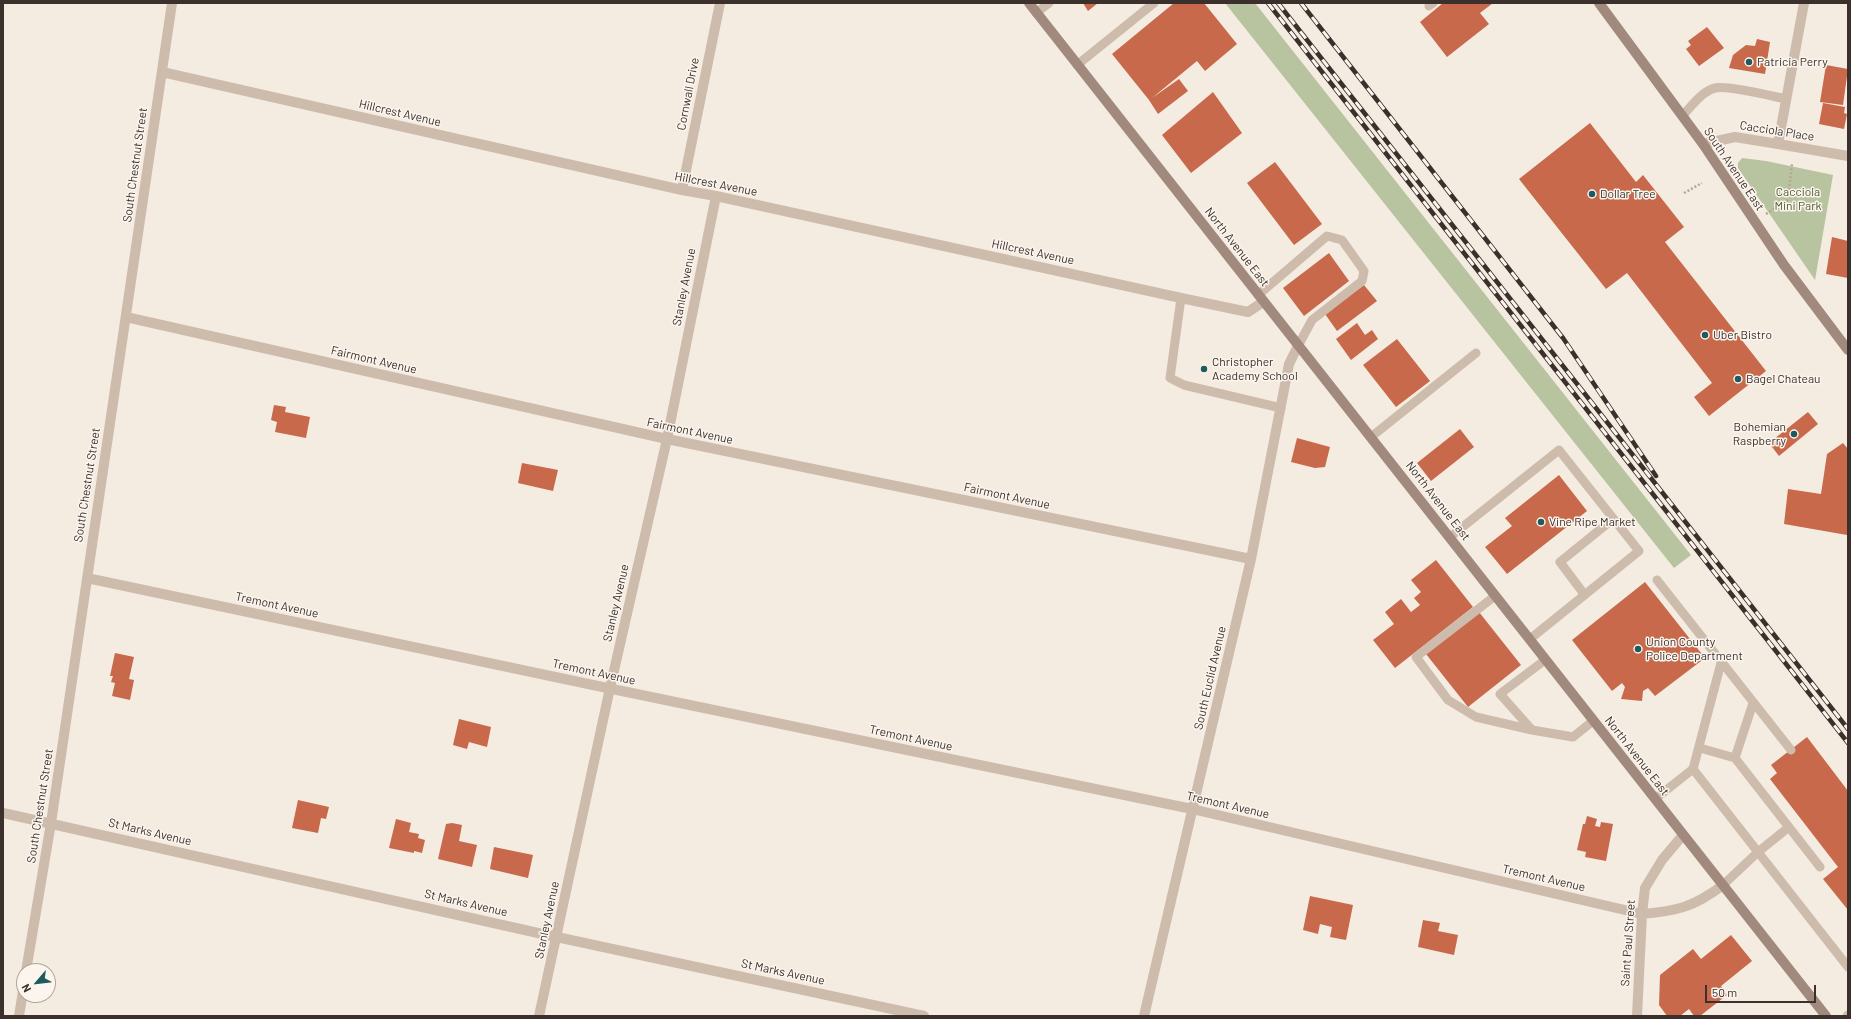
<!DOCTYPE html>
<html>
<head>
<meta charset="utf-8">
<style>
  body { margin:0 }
  #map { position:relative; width:1851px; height:1019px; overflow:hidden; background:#f4ebe1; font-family:Barlow,sans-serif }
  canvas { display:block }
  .frame { position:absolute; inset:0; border:4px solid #3b302b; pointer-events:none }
  .north { position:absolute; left:16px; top:963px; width:40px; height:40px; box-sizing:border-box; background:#fbf5ee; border:1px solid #aea6a0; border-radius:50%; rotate:242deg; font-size:11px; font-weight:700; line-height:16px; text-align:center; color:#3b302b }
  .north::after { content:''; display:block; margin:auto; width:14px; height:18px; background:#1f5a5e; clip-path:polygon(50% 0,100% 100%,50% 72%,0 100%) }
  .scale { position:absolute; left:1705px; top:985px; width:111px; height:18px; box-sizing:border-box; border:2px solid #3b302b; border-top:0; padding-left:5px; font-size:12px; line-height:14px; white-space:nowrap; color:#3b302b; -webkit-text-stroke:3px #fbf5ee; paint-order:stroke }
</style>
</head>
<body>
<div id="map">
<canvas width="1851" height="1019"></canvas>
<div class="frame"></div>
<div class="north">N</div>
<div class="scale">50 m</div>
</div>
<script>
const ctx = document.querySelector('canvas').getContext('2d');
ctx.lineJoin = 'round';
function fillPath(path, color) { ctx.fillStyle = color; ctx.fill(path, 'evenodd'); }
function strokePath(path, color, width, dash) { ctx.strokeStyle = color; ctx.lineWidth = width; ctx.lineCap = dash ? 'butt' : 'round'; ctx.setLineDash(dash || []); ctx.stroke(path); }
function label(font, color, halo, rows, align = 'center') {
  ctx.font = font + ' Barlow,sans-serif'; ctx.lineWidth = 3; ctx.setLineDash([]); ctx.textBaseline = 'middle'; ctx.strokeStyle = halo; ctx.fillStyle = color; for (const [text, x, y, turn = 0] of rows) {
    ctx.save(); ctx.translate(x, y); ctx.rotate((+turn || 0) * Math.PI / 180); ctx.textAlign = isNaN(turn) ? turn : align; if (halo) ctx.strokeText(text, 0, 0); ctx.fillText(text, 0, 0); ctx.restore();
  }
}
const green = new Path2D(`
  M1225,3H1255L1691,555L1674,568Z
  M1742,158L1766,161L1833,175L1815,280L1738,168V163Z`);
const building = new Path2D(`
  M1083,3H1098L1088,11Z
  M1174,3H1204L1237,44L1205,71L1197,61L1152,98L1179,79L1188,91L1158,114L1149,100L1112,54Z
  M1443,3H1493L1480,13L1489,24L1447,57L1420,22Z
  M1707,27L1724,48L1699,66L1686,49L1691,45L1688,41Z
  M1757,39L1770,42L1765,74L1729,68L1733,55L1746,45L1755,46Z
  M1826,65L1848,69L1843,105L1820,102Z
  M1213,92L1242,133L1191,173L1162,135Z
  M1823,103L1845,107L1844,113L1847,114L1844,129L1819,124Z
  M1590,123L1636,182L1643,175L1684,227L1665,242L1766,371L1709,416L1694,397L1712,383L1627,273L1606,289L1519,179Z
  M1275,162L1322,224L1294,245L1247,183Z
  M1832,237L1848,241V278L1826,274Z
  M1329,253L1349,281L1304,316L1283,288Z
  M1364,285L1377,301L1337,331L1325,314Z
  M1357,323L1365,335L1372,330L1378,339L1351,360L1336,339Z
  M1397,339L1430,381L1396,407L1363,365Z
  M274,405L286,407L285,412L310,417L306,438L275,432L277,422L271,420Z
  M1808,412L1818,424L1779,456L1769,443Z
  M1460,429L1474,447L1431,481L1417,463Z
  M1297,438L1330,447L1325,467L1315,468L1291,462Z
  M1843,443L1848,449L1847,535L1784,524L1788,489L1821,494L1827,454Z
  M522,463L558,470L553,491L518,483Z
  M1559,475L1587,511L1507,574L1485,547L1512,526L1505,518Z
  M1436,560L1473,607L1395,668L1373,640L1394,624L1385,612L1401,599L1411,612L1420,605L1414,598L1421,592L1411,580Z
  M1645,582L1705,658L1655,696L1648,688L1643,691L1642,701L1621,699L1625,687L1622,683L1612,691L1572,640Z
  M1479,612L1521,665L1468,707L1426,654Z
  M115,653L134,657L129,679L134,680L130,700L112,696L115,683L111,682L113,676H110Z
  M459,719L491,727L487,747L469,742L467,749L453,745Z
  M1807,737L1848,791V910L1823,879L1838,867L1770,779L1777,773L1771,765Z
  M298,800L329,807L326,819L321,818L318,833L292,828Z
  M1587,816L1597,819L1595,826L1600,827L1601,822L1613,824L1606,861L1585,857L1586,852L1577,850L1583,824H1585Z
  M396,819L411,823L409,832L419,834L418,838L425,840L422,853L414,851V853L389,848Z
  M452,823L462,825L459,841L477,845L472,867L438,859L446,824Z
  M494,847L533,855L528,878L490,869Z
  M1310,896L1353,905L1346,940L1330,937L1332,927L1320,924L1318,934L1303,930Z
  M1423,920L1440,923L1438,931L1458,935L1454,955L1418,947Z
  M1731,935L1752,961L1721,986L1727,995L1700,1016H1694L1689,1009L1680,1016H1667L1659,1005L1660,975L1693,949L1701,959Z`);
const path = new Path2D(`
  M1684,193L1702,183
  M1766,214L1788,200L1792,164`);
const service = new Path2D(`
  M1429,6L1433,3
  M1036,13L1049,3
  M1077,65L1154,3
  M1682,116C1691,107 1702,91 1715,88C1728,85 1771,96 1786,99
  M1258,295L1327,236L1342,240L1364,271L1362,281L1312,320L1298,346
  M1181,298L1170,378L1184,385L1281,408
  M1371,437L1476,353
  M1450,537L1559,450L1639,551L1530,639
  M1657,580L1791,750
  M1584,594L1560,562L1613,519
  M1495,596L1416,657L1448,700L1476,717L1532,730
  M1545,660L1500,694L1532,730L1573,737L1593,721
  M1700,748L1735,758L1753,703
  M1735,758L1820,867
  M1693,769L1848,967
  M1655,799L1693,769L1721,663
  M1723,885L1758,852L1789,827
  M1847,1016L1848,1015`);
const minor = new Path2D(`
  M1804,3L1778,144L1848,156
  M162,72L682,190L716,196L1181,298L1248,312L1263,302
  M682,190L720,3
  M126,317L667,439L1251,559
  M87,578L593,685L1192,809L1642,914C1677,911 1694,907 1723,885
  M3,813L538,933L924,1016
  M26,971L51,823L172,3
  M19,1016L24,985
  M539,1016L610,688L667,439L716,196
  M1144,1016L1251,559L1289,364L1298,346
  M1637,1016L1642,914L1645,888L1662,860L1683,835`);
const tertiary = new Path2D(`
  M1703,144L1735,137L1778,144`);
const secondary = new Path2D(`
  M1029,3L1826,1016
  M1599,3L1703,144L1784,265L1848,350`);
const rail = new Path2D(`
  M1268,3L1848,743
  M1278,3L1848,729
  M1301,3L1563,338L1656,476`);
const markers = [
  [1749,62,4,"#1f5a5e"],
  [1592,194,4,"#1f5a5e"],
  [1705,335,4,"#1f5a5e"],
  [1204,369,4,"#1f5a5e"],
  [1738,379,4,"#1f5a5e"],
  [1794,434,4,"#1f5a5e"],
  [1541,522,4,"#1f5a5e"],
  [1638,649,4,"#1f5a5e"]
];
const poiNames = [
  ["Patricia Perry",1757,62],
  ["Dollar Tree",1600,194],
  ["Uber Bistro",1713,335],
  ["Christopher",1212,362],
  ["Academy School",1212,376],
  ["Bagel Chateau",1746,379],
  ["Bohemian",1786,427,"right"],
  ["Raspberry",1786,441,"right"],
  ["Vine Ripe Market",1549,522],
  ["Union County",1646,642],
  ["Police Department",1646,656]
];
const streetNames = [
  ["Cornwall Drive",688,94,-79],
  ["Hillcrest Avenue",400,113,13],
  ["Cacciola Place",1777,131,9],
  ["South Chestnut Street",135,165,-82],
  ["South Avenue East",1734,169,56],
  ["Hillcrest Avenue",716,184,11],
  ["North Avenue East",1237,247,52],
  ["Hillcrest Avenue",1033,252,12],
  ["Stanley Avenue",684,287,-79],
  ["Fairmont Avenue",374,360,13],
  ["Fairmont Avenue",690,431,12],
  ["South Chestnut Street",87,485,-81],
  ["Fairmont Avenue",1007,496,12],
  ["North Avenue East",1438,501,52],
  ["Stanley Avenue",616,603,-77],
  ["Tremont Avenue",277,605,12],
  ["Tremont Avenue",594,672,12],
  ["South Euclid Avenue",1210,678,-77],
  ["Tremont Avenue",911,738,12],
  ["North Avenue East",1637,756,52],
  ["Tremont Avenue",1228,805,13],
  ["South Chestnut Street",40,806,-81],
  ["St Marks Avenue",150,832,13],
  ["Tremont Avenue",1544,878,13],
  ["St Marks Avenue",466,903,13],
  ["Stanley Avenue",547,920,-78],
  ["Saint Paul Street",1628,943,-86],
  ["St Marks Avenue",783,972,12]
];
const parkNames = [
  ["Cacciola",1798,192],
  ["Mini Park",1798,206]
];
fillPath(green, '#b8c4a0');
fillPath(building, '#c8694b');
strokePath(path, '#b9a596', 2.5, [2, 2]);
strokePath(service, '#cdbbac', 9);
strokePath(minor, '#cdbbac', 10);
strokePath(tertiary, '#cdbbac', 10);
strokePath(secondary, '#a18a7d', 10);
strokePath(rail, '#3b302b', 4.5);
strokePath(rail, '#fbf5ee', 3, [9]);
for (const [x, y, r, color] of markers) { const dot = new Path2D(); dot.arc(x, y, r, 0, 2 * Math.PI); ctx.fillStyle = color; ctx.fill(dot); strokePath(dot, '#fbf5ee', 1.5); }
label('12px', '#3b302b', '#fbf5ee', poiNames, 'left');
label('12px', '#3b302b', '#fbf5ee', streetNames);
label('12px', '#4a5a2e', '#fbf5ee', parkNames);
</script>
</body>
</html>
